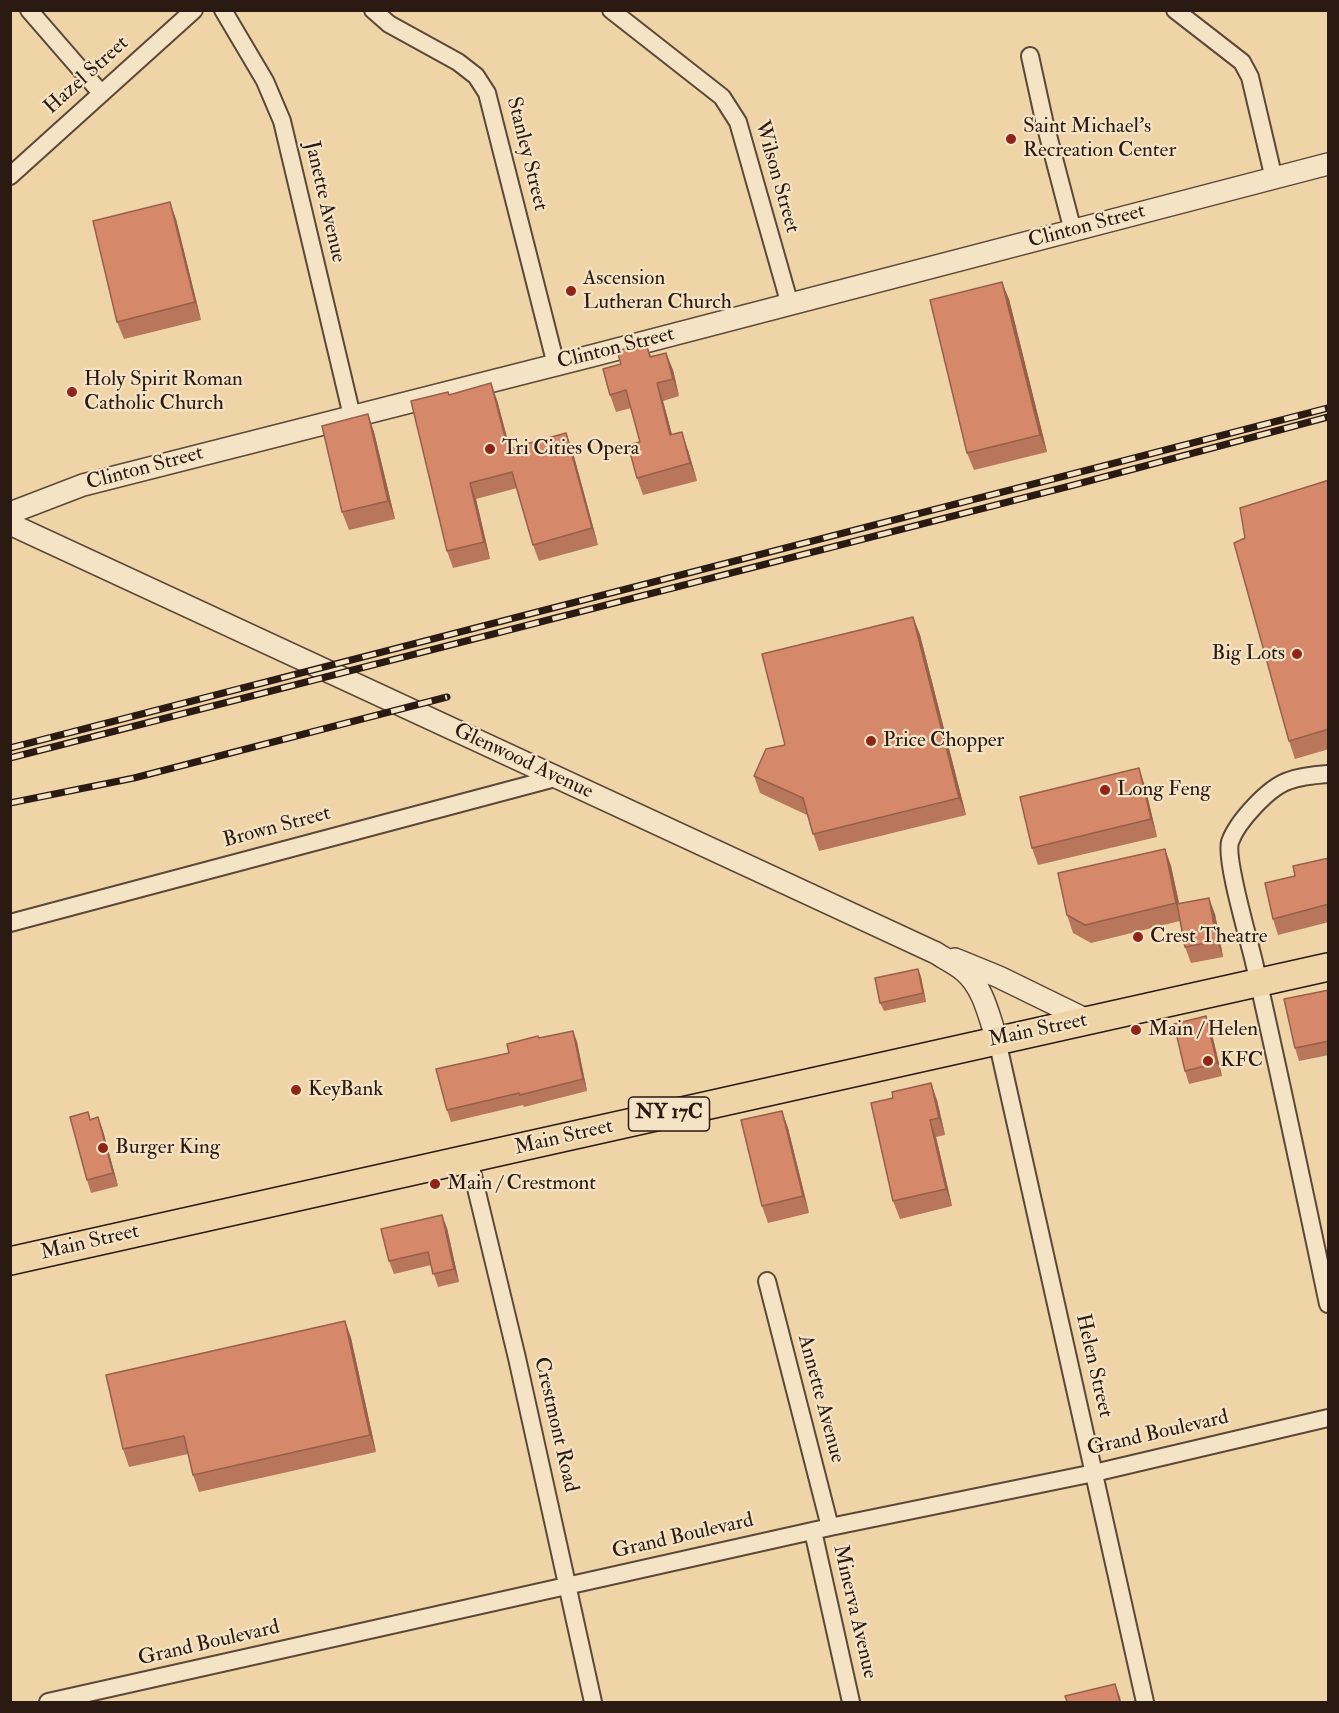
<!DOCTYPE html>
<html>
<head>
<meta charset="utf-8">
<style>
  body { margin:0 }
  #map { position:relative; width:1339px; height:1713px; overflow:hidden; background:#efd4a8; font-family:"IM FELL Double Pica",serif }
  canvas { display:block }
  .frame { position:absolute; inset:0; border:12px solid #2a1a11; pointer-events:none }
</style>
</head>
<body>
<div id="map">
<canvas width="1339" height="1713"></canvas>
<div class="frame"></div>
</div>
<script>
const ctx = document.querySelector('canvas').getContext('2d');
ctx.lineJoin = 'round';
function strokePath(path, color, width, dash) { ctx.strokeStyle = color; ctx.lineWidth = width; ctx.lineCap = dash ? 'butt' : 'round'; ctx.setLineDash(dash || []); ctx.stroke(path); }
function fillPath(path, color) { ctx.fillStyle = color; ctx.fill(path, 'evenodd'); }
function label(font, color, halo, rows, align = 'center') {
  ctx.font = font + ' "IM FELL Double Pica",serif'; ctx.lineWidth = 4.5; ctx.setLineDash([]); ctx.textBaseline = 'middle'; ctx.strokeStyle = halo; ctx.fillStyle = color; for (const [text, x, y, turn = 0] of rows) {
    ctx.save(); ctx.translate(x, y); ctx.rotate((+turn || 0) * Math.PI / 180); ctx.textAlign = isNaN(turn) ? turn : align; if (halo) ctx.strokeText(text, 0, 0); ctx.fillText(text, 0, 0); ctx.restore();
  }
}
const minor = new Path2D(`
  M29,10L101,93
  M223,10L265,81L282,121L352,416
  M373,10L389,24L458,62L476,76L487,93L556,365
  M611,10L722,97L738,122L790,305
  M1175,10L1242,62L1250,77L1274,179
  M1030,56L1044,120L1073,231
  M10,176L194,10
  M1328,774C1315,775 1301,776 1288,781C1268,788 1237,822 1230,842C1225,860 1249,940 1254,962C1280,1076 1304,1190 1328,1304
  M10,923L555,778
  M997,1040L1145,1702
  M469,1159L517,1358L593,1702
  M767,1281L830,1527
  M813,1531L851,1702
  M48,1702L830,1527L1094,1473L1328,1418`);
const tertiary = new Path2D(`
  M10,513L83,485L595,355L1328,164
  M10,524L936,953C945,959 956,964 964,971C984,988 989,1017 997,1040
  M955,959L999,977L1087,1020`);
const primary = new Path2D(`
  M10,1261L1328,967`);
const rail = new Path2D(`
  M10,748L1328,408
  M10,758L1070,486L1328,417
  M10,803L134,778L447,697`);
const wall = new Path2D(`
  M176,219L201,320L124,339L117,322Z
  M1009,299L1047,452L974,470L967,453Z
  M646,343L651,356L666,353L673,370L679,396L663,401L672,435L688,450L697,481L643,495L637,478L640,442L631,408L616,412L610,395L621,364Z
  M449,394L497,400L510,448L566,433L572,449L598,545L539,561L533,545L517,488L476,499L490,559L453,568L447,551Z
  M368,414L374,432L395,519L349,530L342,512Z
  M1329,480V749L1295,759L1289,741L1245,538Z
  M913,617L920,635L966,815L819,851L807,815L760,793L754,776Z
  M1145,786L1157,837L1038,865L1032,848Z
  M1165,849L1171,866L1179,904L1215,914L1223,957L1191,963L1185,947L1180,921L1091,943L1073,933L1067,915Z
  M1329,858V922L1278,935L1273,919L1295,876Z
  M918,969L921,977L926,1002L884,1011L880,1003Z
  M1329,990V1055L1299,1061L1295,1048Z
  M1206,1016L1211,1030L1222,1076L1189,1084L1185,1071Z
  M573,1031L577,1042L587,1091L524,1107L523,1105L451,1122L447,1110L509,1053L539,1038Z
  M937,1100L945,1135L936,1137L952,1206L900,1219L893,1201Z
  M782,1111L788,1128L809,1213L768,1223L762,1206Z
  M98,1117L103,1131L118,1186L91,1193L87,1180L91,1119Z
  M447,1228L459,1282L438,1287L431,1265L394,1274L389,1261Z
  M345,1321L351,1338L376,1452L199,1492L193,1475L188,1454L129,1467L123,1449Z`);
const shadedWall = new Path2D(`
  M170,202L176,219L201,320L195,302Z
  M1002,282L1009,299L1047,452L1040,435Z
  M666,353L673,370L679,396L673,379Z
  M491,383L497,400L514,465L508,449Z
  M657,383L663,401L677,453L670,435Z
  M368,414L374,432L395,519L388,501Z
  M682,432L688,450L697,481L690,463Z
  M566,433L572,449L598,545L592,528Z
  M470,483L476,499L490,559L484,542Z
  M913,617L920,635L966,815L959,798Z
  M1139,768L1145,786L1157,837L1151,819Z
  M1165,849L1171,866L1183,921L1176,903Z
  M1209,898L1215,914L1223,957L1217,941Z
  M918,969L921,977L926,1002L923,993Z
  M1206,1016L1211,1030L1222,1076L1217,1063Z
  M573,1031L577,1042L587,1091L583,1079Z
  M931,1083L937,1100L945,1135L939,1118Z
  M782,1111L788,1128L809,1213L803,1196Z
  M98,1117L103,1131L118,1186L113,1173Z
  M930,1120L936,1137L952,1206L946,1189Z
  M442,1215L447,1228L459,1282L454,1269Z
  M345,1321L351,1338L376,1452L370,1435Z
  M1115,1684L1120,1697L1121,1702H1120Z`);
const building = new Path2D(`
  M170,202L195,302L117,322L93,221Z
  M1002,282L1040,435L967,453L930,300Z
  M646,343L650,357L666,353L673,379L657,383L670,435L682,432L690,463L637,478L628,445L640,442L626,390L610,395L603,369L621,364L617,351Z
  M491,383L508,449L566,433L592,528L533,545L512,472L470,483L484,542L447,551L411,401L448,392L449,395Z
  M368,414L388,501L342,512L322,426Z
  M1329,480V729L1289,741L1234,543L1245,538L1240,508Z
  M913,617L959,798L813,834L803,798L754,776L766,749L785,745L762,654Z
  M1139,768L1151,819L1032,848L1020,797Z
  M1165,849L1176,903L1085,925L1067,915L1058,873Z
  M1329,858V904L1273,919L1265,883L1295,876L1293,866Z
  M1209,898L1217,941L1185,947L1177,904Z
  M918,969L923,993L880,1003L875,978Z
  M1329,990V1041L1295,1048L1284,999Z
  M1206,1016L1217,1063L1185,1071L1174,1024Z
  M573,1031L583,1079L520,1095L519,1093L447,1110L436,1069L509,1053L507,1044L538,1036L539,1038Z
  M931,1083L939,1118L930,1120L946,1189L893,1201L871,1103L893,1098L892,1092Z
  M782,1111L803,1196L762,1206L741,1120Z
  M88,1112L90,1120L98,1117L113,1173L87,1180L70,1117Z
  M442,1215L454,1269L433,1274L428,1252L389,1261L381,1229Z
  M345,1321L370,1435L193,1475L184,1436L123,1449L106,1375Z
  M1115,1684L1120,1702H1067L1065,1696Z`);
const markers = [
  [1011,139,6,"#8f2418"],
  [571,291,6,"#8f2418"],
  [72,392,6,"#8f2418"],
  [490,449,6,"#8f2418"],
  [1297,654,6,"#8f2418"],
  [871,741,6,"#8f2418"],
  [1105,790,6,"#8f2418"],
  [1138,937,6,"#8f2418"],
  [1136,1030,6,"#8f2418"],
  [1208,1061,6,"#8f2418"],
  [296,1090,6,"#8f2418"],
  [103,1148,6,"#8f2418"],
  [435,1184,6,"#8f2418"]
];
const shields = [
  [669,1114,81]
];
const shieldNames = [
  ["NY 17C",669,1114]
];
const streetNames = [
  ["Hazel Street",87,76,-42],
  ["Stanley Street",526,154,76],
  ["Wilson Street",776,177,74],
  ["Janette Avenue",324,202,77],
  ["Clinton Street",1087,227,-15],
  ["Clinton Street",616,349,-14],
  ["Clinton Street",145,469,-15],
  ["Glenwood Avenue",523,762,25],
  ["Brown Street",277,828,-15],
  ["Main Street",1038,1031,-12],
  ["Main Street",564,1138,-13],
  ["Main Street",90,1243,-13],
  ["Helen Street",1093,1366,77],
  ["Annette Avenue",820,1399,75],
  ["Crestmont Road",555,1425,77],
  ["Grand Boulevard",1158,1434,-13],
  ["Grand Boulevard",683,1537,-13],
  ["Minerva Avenue",854,1612,77],
  ["Grand Boulevard",209,1644,-13]
];
const poiNames = [
  ["Saint Michael's",1023,127],
  ["Recreation Center",1023,151],
  ["Ascension",583,279],
  ["Lutheran Church",583,303],
  ["Holy Spirit Roman",84,380],
  ["Catholic Church",84,404],
  ["Tri Cities Opera",502,449],
  ["Big Lots",1285,654,"right"],
  ["Price Chopper",883,741],
  ["Long Feng",1117,790],
  ["Crest Theatre",1150,937],
  ["Main / Helen",1148,1030],
  ["KFC",1220,1061],
  ["KeyBank",308,1090],
  ["Burger King",115,1148],
  ["Main / Crestmont",447,1184]
];
strokePath(minor, '#5b4837', 20);
strokePath(tertiary, '#5b4837', 24);
strokePath(primary, '#2a1a11', 30);
strokePath(minor, '#f5e3c6', 16);
strokePath(tertiary, '#f5e3c6', 21);
strokePath(primary, '#efd4a8', 27);
strokePath(rail, '#2a1a11', 7);
strokePath(rail, '#f5e3c6', 4.5, [14]);
fillPath(wall, '#b8765b');
fillPath(shadedWall, '#96604a');
fillPath(building, '#d6896a');
strokePath(building, '#96604a', 1.5);
for (const [x, y, r, color] of markers) { const dot = new Path2D(); dot.arc(x, y, r, 0, 2 * Math.PI); ctx.fillStyle = color; ctx.fill(dot); strokePath(dot, '#f5e3c6', 2); }
for (const [x, y, w] of shields) { const box = new Path2D(); box.roundRect(x - w / 2, y - 17, w, 34, 4.5); ctx.fillStyle = '#f5e3c6'; ctx.fill(box); strokePath(box, '#2a1a11', 1.5); }
label('bold 20px', '#2a1a11', null, shieldNames);
label('21px', '#2a1a11', '#f5e3c6', streetNames);
label('21px', '#2a1a11', '#f5e3c6', poiNames, 'left');
</script>
</body>
</html>
